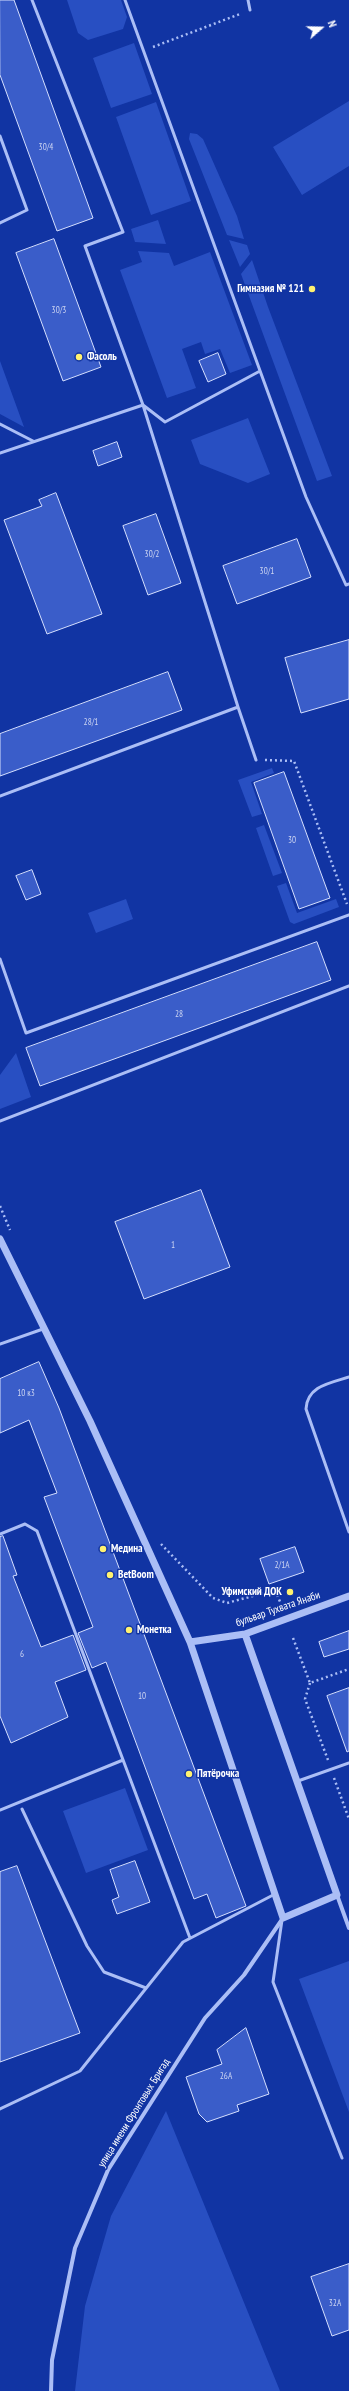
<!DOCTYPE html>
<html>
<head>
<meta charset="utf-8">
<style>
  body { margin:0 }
  #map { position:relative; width:349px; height:2391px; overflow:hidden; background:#1134a3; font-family:"PT Sans Narrow",sans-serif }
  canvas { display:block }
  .north { position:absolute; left:301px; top:8px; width:40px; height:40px; -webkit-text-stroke:3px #1134a3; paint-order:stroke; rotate:70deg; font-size:11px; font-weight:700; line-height:16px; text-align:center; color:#fff }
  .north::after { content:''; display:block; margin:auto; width:14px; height:18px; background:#fff; clip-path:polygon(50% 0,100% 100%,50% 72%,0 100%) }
</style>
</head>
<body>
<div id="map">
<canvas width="349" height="2391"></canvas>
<div class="north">N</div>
</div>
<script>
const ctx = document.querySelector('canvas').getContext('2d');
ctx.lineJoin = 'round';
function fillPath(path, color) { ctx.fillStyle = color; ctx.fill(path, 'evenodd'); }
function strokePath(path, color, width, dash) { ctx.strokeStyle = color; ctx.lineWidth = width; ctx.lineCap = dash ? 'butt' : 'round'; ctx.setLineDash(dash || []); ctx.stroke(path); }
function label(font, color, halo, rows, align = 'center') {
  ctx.font = font + ' "PT Sans Narrow",sans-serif'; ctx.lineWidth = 3; ctx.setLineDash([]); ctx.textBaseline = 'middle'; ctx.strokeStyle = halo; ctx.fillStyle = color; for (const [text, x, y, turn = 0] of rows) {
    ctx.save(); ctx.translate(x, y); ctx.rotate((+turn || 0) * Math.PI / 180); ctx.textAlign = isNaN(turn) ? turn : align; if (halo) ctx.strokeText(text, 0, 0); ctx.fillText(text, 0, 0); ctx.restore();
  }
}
const green = new Path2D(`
  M67,0H121L127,17L123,29L88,40L78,33Z
  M134,43L152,94L111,108L93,58Z
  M349,101V166L302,195L273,147Z
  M156,102L191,201L151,215L116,117Z
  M190,133L197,134L203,139L237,216L244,239L227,235L189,139Z
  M158,220L166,244L135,242L131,229Z
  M229,240L247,245L250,254L240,267Z
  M138,251L169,253L174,266L210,252L252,365L230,373L220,349L205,354L201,342L182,349L196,388L167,398L120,270L142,262Z
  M252,260L268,307L332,476L317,481L241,274Z
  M0,361L24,427L0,414Z
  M248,418L270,474L248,483L200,464L191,440Z
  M272,768L274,773L251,782L262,814L252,817L238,780Z
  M264,825L282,873L273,876L256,828Z
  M286,883L297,913L336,899L339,907L294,924L290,922L277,886Z
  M126,899L133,919L96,933L88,913Z
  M16,1053L31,1097L0,1109V1075Z
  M125,1788L148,1850L86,1873L63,1811Z
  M349,1961V2112L299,1979Z
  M166,2111L280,2391H75L85,2306L111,2216Z`);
const building = new Path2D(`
  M0,0H14L93,218L57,231L0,75Z
  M54,239L101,367L63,381L16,253Z
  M218,353L226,374L208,382L199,361Z
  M117,442L122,457L98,466L93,451Z
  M56,493L102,614L47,634L4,520L42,506L39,500Z
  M156,514L181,583L148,595L123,526Z
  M297,539L311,577L237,604L223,566Z
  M349,640V699L301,713L285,658Z
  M168,672L182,710L0,776V734Z
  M284,772L330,898L299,909L254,783Z
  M32,870L41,894L26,900L16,876Z
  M317,942L331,980L40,1086L26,1048Z
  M201,1190L230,1267L144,1299L115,1222Z
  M39,1362L59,1408L246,1906L216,1918L207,1894L194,1899L106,1662L92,1668L78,1633L93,1627L44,1497L57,1493L29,1420L0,1433V1379Z
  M3,1536L17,1575L13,1576L41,1647L73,1635L86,1670L55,1682L68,1717L11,1743L0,1716V1537Z
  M295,1547L304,1572L269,1584L260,1559Z
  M349,1631V1649L324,1657L319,1642Z
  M349,1688V1751L347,1752L327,1696Z
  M135,1861L150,1902L117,1914L112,1900L119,1897L110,1870Z
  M17,1866L80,2033L0,2062V1872Z
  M246,2028L269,2094L237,2105L239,2111L207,2122L199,2114L186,2077L222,2064L217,2050Z
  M349,2264V2330L332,2336L311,2277Z`);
const path = new Path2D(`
  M153,47L240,14
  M265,760L294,761L347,904
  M0,1206L10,1230
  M161,1544L213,1598L227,1603L275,1590L281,1604
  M293,1638L310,1683L349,1669
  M310,1683L305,1699L328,1760
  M334,1778L349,1819`);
const service = new Path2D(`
  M125,0L306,497L346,585L349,584
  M248,0L250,10
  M0,136L27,210L0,223
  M143,405L165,422L260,371
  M0,424L33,441
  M0,453L143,405L85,246L123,232L32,0
  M238,707L256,760
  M0,796L238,707L143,405
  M0,959L26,1033L349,915
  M0,1121L349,986
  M0,1344L43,1329
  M349,1377C330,1383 307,1386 306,1409L349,1532
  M0,1534L25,1524L37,1531L190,1938
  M298,1781L349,1763
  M22,1809L87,1946L104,1972L146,1988
  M0,1810L123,1760
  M282,1920L273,1982L342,2158
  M0,2109L80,2071L183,1942L275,1894`);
const minor = new Path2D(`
  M337,1895L349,1928
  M51,2391L52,2360L75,2248L108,2170L205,2018L244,1975L283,1918`);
const tertiary = new Path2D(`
  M0,1239L90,1421L190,1642L283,1918L337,1895L245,1634
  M190,1642L245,1634L349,1596`);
const markers = [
  [312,289,4,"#fff270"],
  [79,357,4,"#fff270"],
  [103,1549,4,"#fff270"],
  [110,1575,4,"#fff270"],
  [290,1592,4,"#fff270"],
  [129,1630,4,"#fff270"],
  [189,1774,4,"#fff270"]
];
const numberNames = [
  ["30/4",46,147],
  ["30/3",59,310],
  ["30/2",152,554],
  ["30/1",267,571],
  ["28/1",91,722],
  ["30",292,840],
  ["28",179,1014],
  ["1",173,1245],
  ["10 к3",26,1393],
  ["2/1А",282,1565],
  ["6",22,1654],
  ["10",142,1696],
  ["26А",226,2076],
  ["32А",335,2303]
];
const poiNames = [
  ["Гимназия № 121",304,289,"right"],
  ["Фасоль",87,357],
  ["Медина",111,1549],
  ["BetBoom",118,1575],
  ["Уфимский ДОК",282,1592,"right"],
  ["Монетка",137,1630],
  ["Пятёрочка",197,1774]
];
const streetNames = [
  ["бульвар Тухвата Янаби",278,1609,-19],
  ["улица имени Фронтовых Бригад",134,2113,-58]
];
fillPath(green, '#284fc2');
fillPath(building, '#3a5dc9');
strokePath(building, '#d5dffe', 1);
strokePath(path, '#abbef6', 2.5, [2, 3]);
strokePath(service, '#abbef6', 3);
strokePath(minor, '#abbef6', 4);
strokePath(tertiary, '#abbef6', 7);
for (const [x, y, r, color] of markers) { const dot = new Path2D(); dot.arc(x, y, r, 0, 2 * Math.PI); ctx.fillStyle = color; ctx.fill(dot); strokePath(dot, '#1134a3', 1.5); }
label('9px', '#ced6f2', null, numberNames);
label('bold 11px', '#fff', '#1134a3', poiNames, 'left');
label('11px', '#fff', '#1134a3', streetNames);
</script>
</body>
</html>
